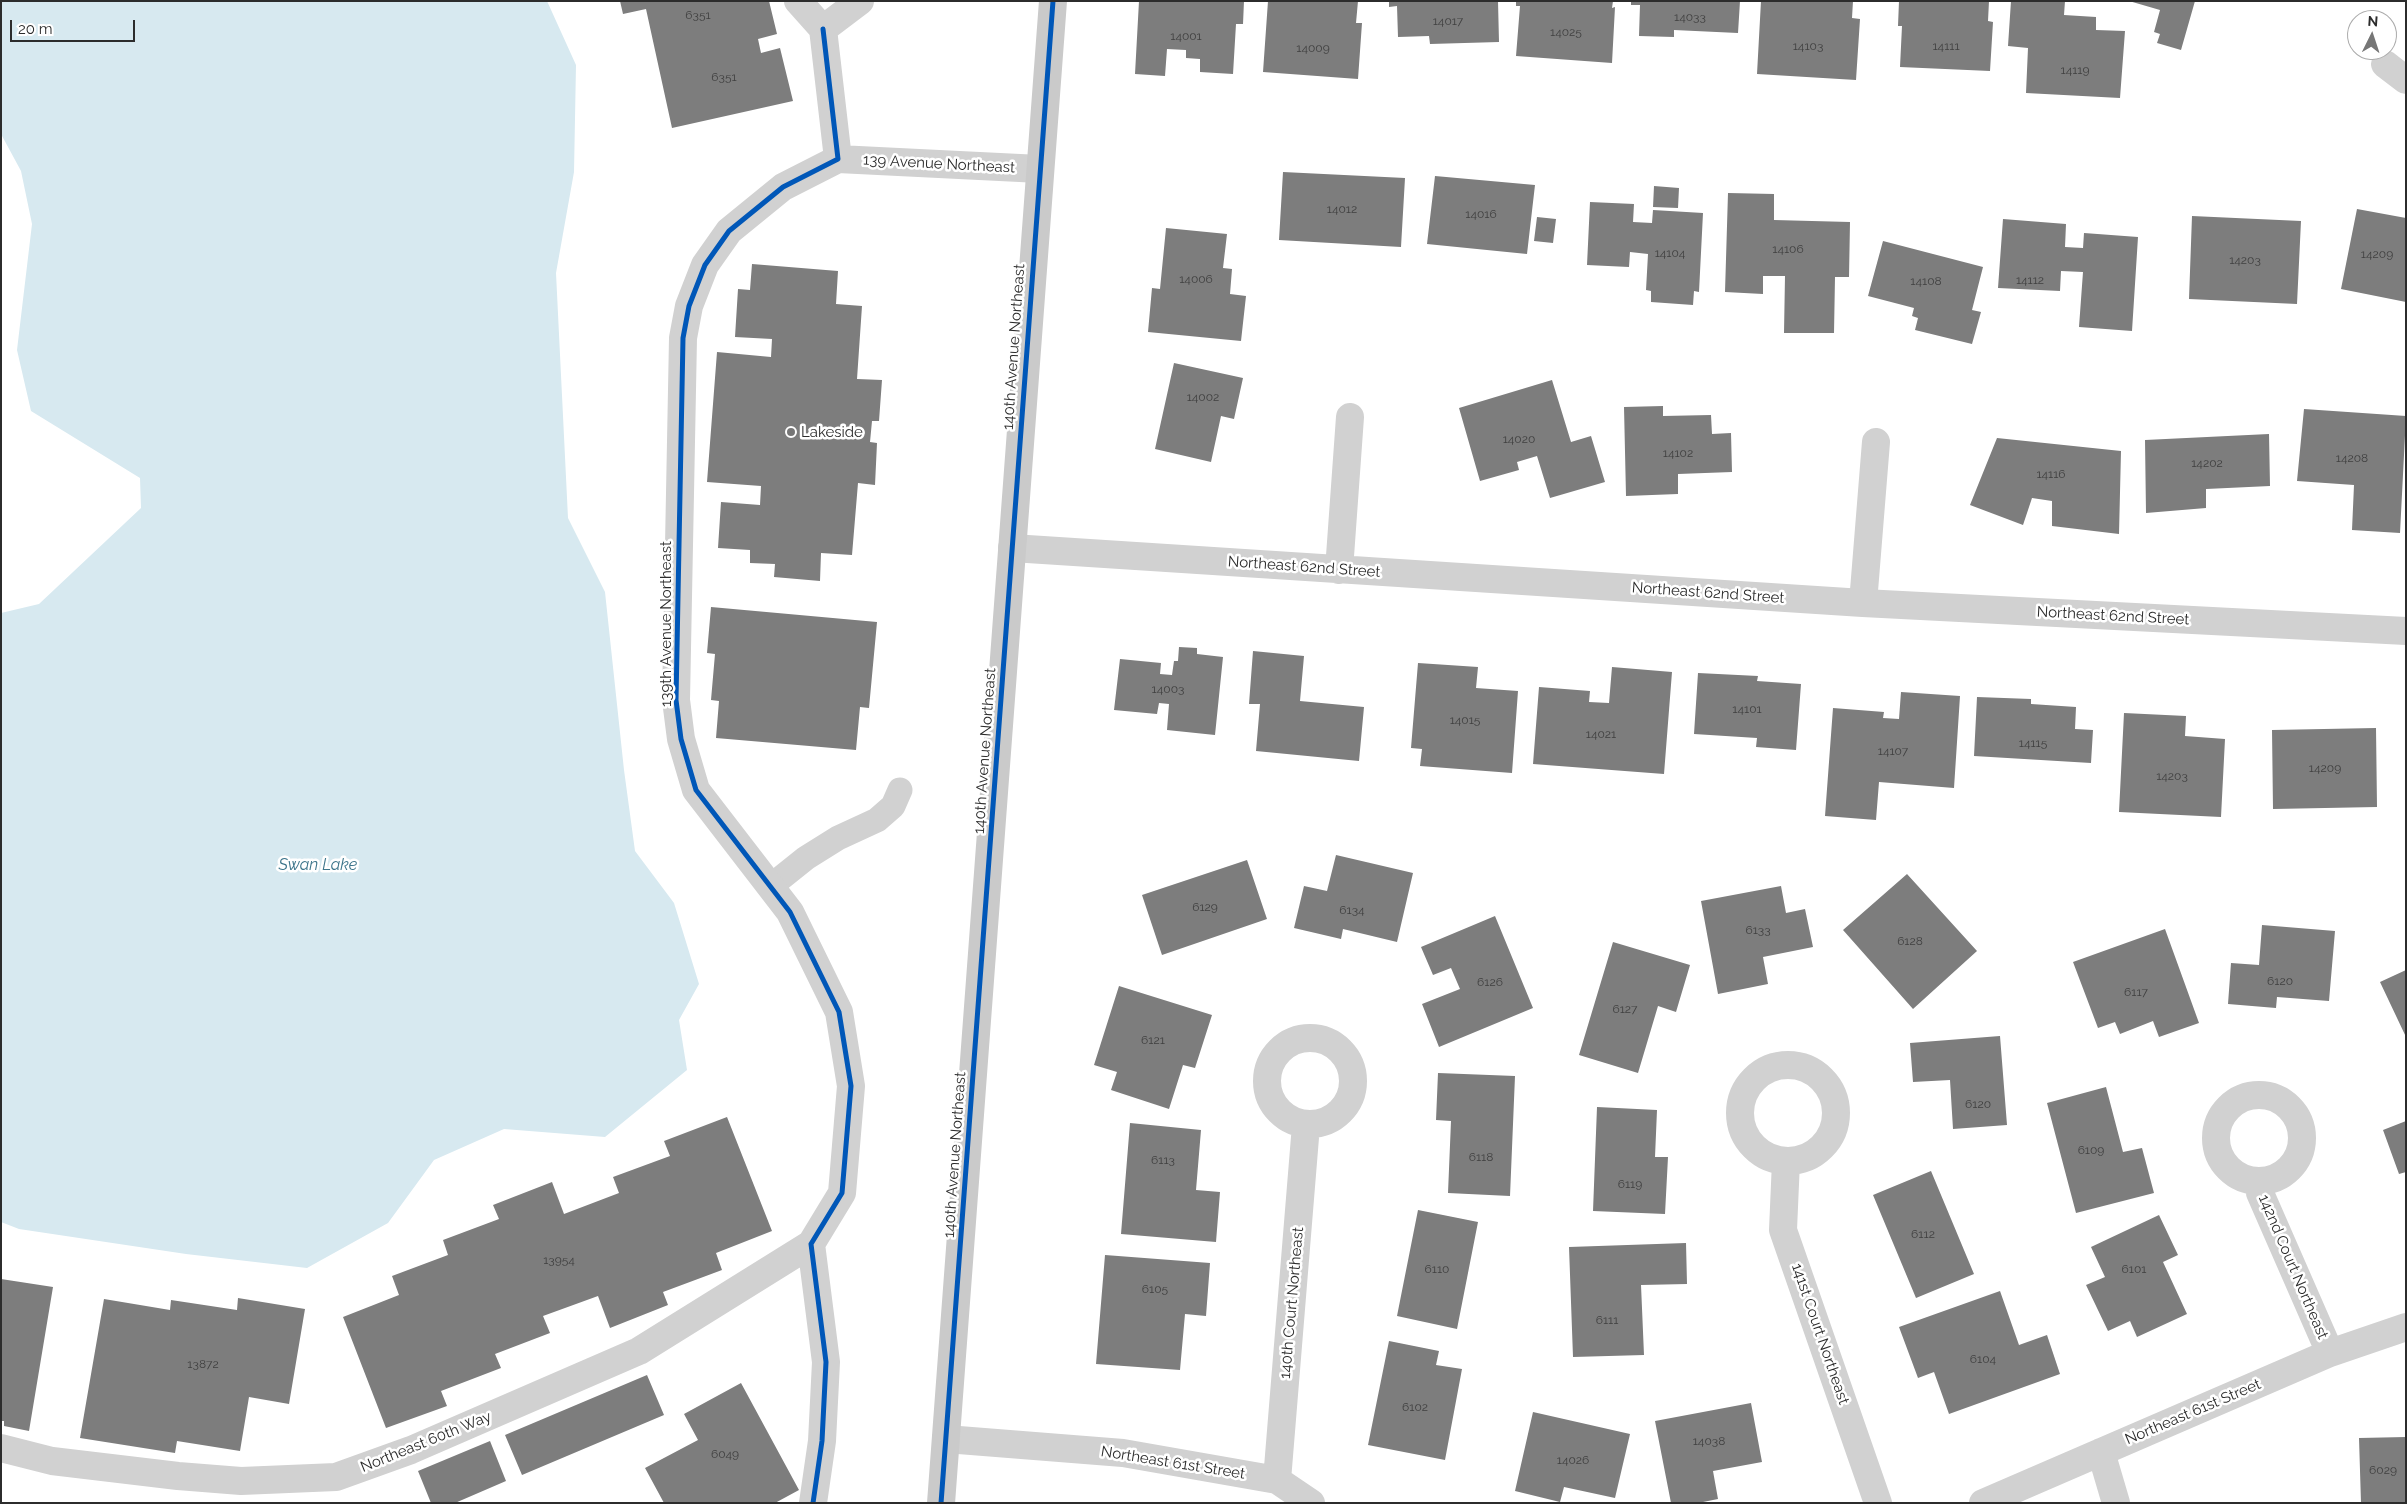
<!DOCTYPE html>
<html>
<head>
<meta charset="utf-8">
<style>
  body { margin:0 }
  #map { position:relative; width:2407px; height:1504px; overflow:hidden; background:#fff; font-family:Raleway,sans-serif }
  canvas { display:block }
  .frame { position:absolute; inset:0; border:2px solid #2c2c2c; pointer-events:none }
  .north { position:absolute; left:2347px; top:10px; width:50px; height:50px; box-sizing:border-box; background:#fff; border:1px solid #ababab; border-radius:50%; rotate:4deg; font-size:14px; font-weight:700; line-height:20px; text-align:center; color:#2c2c2c }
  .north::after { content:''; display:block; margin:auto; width:18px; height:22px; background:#767676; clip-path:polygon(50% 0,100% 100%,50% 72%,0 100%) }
  .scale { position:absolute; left:10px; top:20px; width:125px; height:22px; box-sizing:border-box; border:2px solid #2c2c2c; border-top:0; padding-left:6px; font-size:15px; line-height:18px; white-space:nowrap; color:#2c2c2c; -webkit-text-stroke:4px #fff; paint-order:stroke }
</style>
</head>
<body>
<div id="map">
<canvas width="2407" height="1504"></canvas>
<div class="frame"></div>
<div class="north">N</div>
<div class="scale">20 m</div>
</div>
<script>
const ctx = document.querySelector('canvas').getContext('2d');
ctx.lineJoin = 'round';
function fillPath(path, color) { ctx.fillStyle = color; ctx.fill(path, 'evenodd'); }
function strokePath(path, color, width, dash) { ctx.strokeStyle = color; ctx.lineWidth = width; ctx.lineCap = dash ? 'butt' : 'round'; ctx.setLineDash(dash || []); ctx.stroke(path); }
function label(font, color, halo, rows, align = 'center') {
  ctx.font = font + ' Raleway,sans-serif'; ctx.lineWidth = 5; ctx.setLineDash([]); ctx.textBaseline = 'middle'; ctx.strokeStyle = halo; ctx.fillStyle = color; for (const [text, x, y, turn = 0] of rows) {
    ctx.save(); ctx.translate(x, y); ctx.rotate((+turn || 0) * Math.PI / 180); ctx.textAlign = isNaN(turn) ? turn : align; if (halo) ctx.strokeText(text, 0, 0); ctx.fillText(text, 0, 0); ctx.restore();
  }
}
const water = new Path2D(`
  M1,1H547L576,65L574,172L556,273L568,518L605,592L624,770L635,851L674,903L699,984L679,1020L687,1070L605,1137L504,1129L434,1160L388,1223L307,1268L186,1254L19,1229L1,1222V613L39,604L141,508L140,478L31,411L17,350L32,224L21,171L1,134Z`);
const building = new Path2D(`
  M620,1H769L777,34L758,39L761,53L780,48L793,101L672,128L646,9L623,14Z
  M1139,1H1244L1243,24H1236L1233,74L1200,72V59L1186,58V50L1167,49L1165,76L1135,74Z
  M1268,1H1358L1356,23H1362L1358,79L1263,72Z
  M1389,1H1498L1499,42L1430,44L1429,36L1398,37L1397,6L1389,7Z
  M1516,1H1613L1612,8L1615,7L1612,63L1516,56L1520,6H1516Z
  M1631,1H1740L1738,33L1674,30V37L1639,36L1640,5H1631Z
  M1761,1H1853L1852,18L1860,19L1856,80L1757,74Z
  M1899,1H1989L1988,21L1993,22L1990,71L1900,67L1902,26H1898Z
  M2011,1H2065L2064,15L2096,17V30L2125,31L2120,98L2026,93L2028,48L2008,46Z
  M2129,1H2195L2181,50L2157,43L2160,34L2154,32L2160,10Z
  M1283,172L1405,178L1401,247L1279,240Z
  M1435,176L1535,185L1527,254L1427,244Z
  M1654,186L1679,188L1678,208L1653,207Z
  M1728,193L1774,194V220L1850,222L1849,277H1835L1834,333H1784L1785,276H1763V294L1725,292Z
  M1590,202L1634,204L1633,222L1652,223L1653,210L1703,213L1699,292L1694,291L1693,305L1651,302V291L1646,290L1648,254L1630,252L1629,267L1587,265Z
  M2357,209L2406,218V302L2341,289Z
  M2192,216L2301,221L2297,304L2189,299Z
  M1537,217L1556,219L1553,243L1534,241Z
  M2003,219L2066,224L2065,247L2083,248L2084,233L2138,237L2132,331L2079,327L2083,272L2061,271L2060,291L1998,288Z
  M1166,228L1227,234L1223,268L1232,269L1230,294L1246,296L1241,341L1148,332L1152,288L1160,289Z
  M1883,241L1983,267L1972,310L1981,312L1972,344L1915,330L1918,318L1912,316L1914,308L1868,296Z
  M752,264L838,271L836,304L862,306L857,379L882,380L879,421H872L870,442L877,443L875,485L858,483L852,555L821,553L820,581L774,577L775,564L750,563V550L718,548L721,502L760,505L761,486L707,482L717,352L771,357L772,339L735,337L738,289L750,290Z
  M1174,363L1243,378L1234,419L1221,416L1211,462L1155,449Z
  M1552,380L1571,442L1591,436L1605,482L1550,498L1537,456L1517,462L1519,470L1480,481L1459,408Z
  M1663,406V416L1711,415L1712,434L1731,433L1732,472L1678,474V494L1626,496L1624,407Z
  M2304,409L2406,416L2400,533L2352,530L2354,485L2297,481Z
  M2269,434L2270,486L2206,489V508L2146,513L2145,440Z
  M1997,438L2121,451L2119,534L2052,526V501L2032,498L2023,525L1970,505Z
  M711,607L877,622L869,708L860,707L856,750L716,738L719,701L711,700L715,654L707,653Z
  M1179,647L1197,648V654L1223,657L1215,735L1167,730L1169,704L1159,703L1157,714L1114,710L1120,659L1161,663L1160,674L1172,675L1174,661H1178Z
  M1253,651L1304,656L1300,701L1364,707L1359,761L1256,751L1260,704H1249Z
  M1418,663L1478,667L1476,688L1518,691L1512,773L1420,766L1422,749L1411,748Z
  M1612,667L1672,672L1664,774L1533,764L1539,687L1590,691L1589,702L1609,703Z
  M1698,673L1758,676L1757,681L1801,684L1796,750L1756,747L1757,738L1694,734Z
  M1901,692L1960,696L1954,788L1879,782L1876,820L1825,816L1833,708L1884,712L1883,718L1899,719Z
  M1977,697L2031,699V704L2076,707L2075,729L2093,730L2091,763L1974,756Z
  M2124,713L2186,716L2185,736L2225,739L2221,817L2119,812Z
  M2376,728L2377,807L2273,809L2272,730Z
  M1336,855L1413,873L1397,942L1343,929L1341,939L1294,928L1304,886L1327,891Z
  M1247,860L1267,919L1162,955L1142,895Z
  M1907,874L1977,951L1913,1009L1843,930Z
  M1781,886L1786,913L1805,909L1813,947L1763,957L1768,984L1718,994L1701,901Z
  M1495,916L1533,1008L1439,1047L1422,1004L1460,989L1451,968L1433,975L1421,947Z
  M2262,925L2335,931L2329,1001L2277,997L2276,1008L2228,1004L2231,963L2259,965Z
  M2165,929L2199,1023L2159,1037L2153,1021L2120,1034L2115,1022L2098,1028L2073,962Z
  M1613,942L1690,965L1676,1012L1658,1006L1638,1073L1579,1055Z
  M2406,970V1037L2380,982Z
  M1119,986L1212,1015L1195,1068L1183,1065L1169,1109L1111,1090L1117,1072L1094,1065Z
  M2000,1036L2007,1125L1953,1129L1950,1080L1913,1082L1910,1043Z
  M1438,1073L1515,1076L1510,1196L1448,1193L1451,1121L1436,1120Z
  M2106,1087L2123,1152L2142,1148L2154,1193L2076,1213L2047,1103Z
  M1597,1107L1657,1110L1655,1157H1668L1665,1214L1593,1211Z
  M727,1117L772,1231L716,1253L722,1270L663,1292L668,1305L610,1328L598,1296L543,1316L550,1333L495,1354L501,1368L441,1391L447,1406L386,1428L343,1317L399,1295L392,1276L448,1255L443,1240L499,1219L493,1205L552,1182L564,1214L619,1193L613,1177L670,1156L664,1141Z
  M2406,1121V1172L2399,1174L2383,1130Z
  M1130,1123L1201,1130L1196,1190L1220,1192L1216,1242L1121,1234Z
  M1931,1171L1974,1274L1916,1298L1873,1195Z
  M1418,1210L1478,1222L1457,1329L1397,1316Z
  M2159,1215L2178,1255L2163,1262L2187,1314L2137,1337L2130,1321L2108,1331L2086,1285L2105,1277L2091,1247Z
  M1686,1243L1687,1284L1641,1285L1644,1355L1573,1357L1569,1247Z
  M1105,1255L1210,1263L1206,1316L1185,1314L1180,1370L1096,1364Z
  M1,1279L53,1287L29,1431L4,1426V1421H1Z
  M2000,1291L2019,1345L2047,1335L2060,1374L1949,1414L1934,1372L1918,1378L1899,1327Z
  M238,1298L305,1309L289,1404L249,1397L240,1451L177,1441L175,1453L80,1438L104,1299L170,1310L171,1300L237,1310Z
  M1389,1341L1439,1351L1436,1365L1462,1369L1445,1460L1368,1445Z
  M647,1375L664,1415L522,1475L505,1435Z
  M741,1383L799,1490L775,1503H664L645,1468L698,1440L684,1414Z
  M1751,1403L1762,1462L1713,1471L1718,1499L1698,1503H1671L1655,1421Z
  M1533,1412L1630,1434L1615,1498L1564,1487L1560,1502L1515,1491Z
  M2406,1437V1503H2361L2359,1438Z
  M490,1441L506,1481L455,1503H431L418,1471Z`);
const lane = new Path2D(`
  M771,886L806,858L838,838L877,820L893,806L900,790`);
const street = new Path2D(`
  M798,1L823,29
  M823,29L860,1
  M2385,64L2406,80
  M838,159L1040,169
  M1012,548L1863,603L2406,631
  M1339,570L1350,417
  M1863,603L1876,442
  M1267 1081a43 43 0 1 1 86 0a43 43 0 1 1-86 0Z
  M1740 1113a48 48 0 1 1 96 0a48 48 0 1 1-96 0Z
  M2216 1138a43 43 0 1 1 86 0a43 43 0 1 1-86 0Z
  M1786,1161L1783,1230L1878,1503
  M2260,1181V1193L2330,1353
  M946,1439L1123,1453L1277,1480L1311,1503
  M1,1448L52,1461L178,1476L241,1481L336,1477L411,1450L639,1351L811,1244
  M2101,1452L2116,1503
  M1277,1480L1306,1125
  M813,1503L822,1441L826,1362L811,1244L842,1193L851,1086L839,1012L790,912L696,790L681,739L676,700L683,338L689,306L705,265L729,231L783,187L838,159L823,29
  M1983,1503L2330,1353L2406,1327`);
const secondary = new Path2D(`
  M941,1503L1053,1`);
const cycleway = new Path2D(`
  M813,1503L822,1441L826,1362L811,1244L842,1193L851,1086L839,1012L790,912L696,790L681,739L676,700L683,338L689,306L705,265L729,231L783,187L838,159L823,29
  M941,1503L1053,1`);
const markers = [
  [791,432,5,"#767676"]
];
const numberNames = [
  ["6351",698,15],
  ["14033",1690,17],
  ["14017",1448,21],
  ["14025",1566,32],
  ["14001",1186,36],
  ["14103",1808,46],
  ["14111",1946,46],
  ["14009",1313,48],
  ["14119",2075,70],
  ["6351",724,77],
  ["14012",1342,209],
  ["14016",1481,214],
  ["14106",1788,249],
  ["14104",1670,253],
  ["14209",2377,254],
  ["14203",2245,260],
  ["14006",1196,279],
  ["14112",2030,280],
  ["14108",1926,281],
  ["14002",1203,397],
  ["14020",1519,439],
  ["14102",1678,453],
  ["14208",2352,458],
  ["14202",2207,463],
  ["14116",2051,474],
  ["14003",1168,689],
  ["14101",1747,709],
  ["14015",1465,720],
  ["14021",1601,734],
  ["14115",2033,743],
  ["14107",1893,751],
  ["14209",2325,768],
  ["14203",2172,776],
  ["6129",1205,907],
  ["6134",1352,910],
  ["6133",1758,930],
  ["6128",1910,941],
  ["6120",2280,981],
  ["6126",1490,982],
  ["6117",2136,992],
  ["6127",1625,1009],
  ["6121",1153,1040],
  ["6120",1978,1104],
  ["6109",2091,1150],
  ["6118",1481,1157],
  ["6113",1163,1160],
  ["6119",1630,1184],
  ["6112",1923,1234],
  ["13954",559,1260],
  ["6110",1437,1269],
  ["6101",2134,1269],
  ["6105",1155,1289],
  ["6111",1607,1320],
  ["6104",1983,1359],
  ["13872",203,1364],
  ["6102",1415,1407],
  ["14038",1709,1441],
  ["6049",725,1454],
  ["14026",1573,1460],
  ["6029",2383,1470]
];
const streetNames = [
  ["139 Avenue Northeast",939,164,3],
  ["140th Avenue Northeast",1014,347,-86],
  ["Northeast 62nd Street",1304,567,4],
  ["Northeast 62nd Street",1708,593,4],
  ["Northeast 62nd Street",2113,616,3],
  ["139th Avenue Northeast",666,624,-90],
  ["140th Avenue Northeast",985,751,-86],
  ["140th Avenue Northeast",955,1155,-86],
  ["142nd Court Northeast",2293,1267,67],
  ["140th Court Northeast",1292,1303,-85],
  ["141st Court Northeast",1820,1334,71],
  ["Northeast 61st Street",2193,1412,-23],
  ["Northeast 60th Way",426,1442,-22],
  ["Northeast 61st Street",1173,1463,9]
];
const poiNames = [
  ["Lakeside",801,432]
];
const waterNames = [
  ["Swan Lake",318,865]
];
fillPath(water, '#d7e9f0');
fillPath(building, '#7d7d7d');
strokePath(lane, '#d1d1d1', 25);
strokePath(street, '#d1d1d1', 28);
strokePath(secondary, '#cacaca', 28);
strokePath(cycleway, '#0057b8', 5);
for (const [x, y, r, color] of markers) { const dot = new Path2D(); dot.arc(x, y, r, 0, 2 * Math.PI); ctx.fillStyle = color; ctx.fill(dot); strokePath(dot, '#fff', 2); }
label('12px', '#404040', null, numberNames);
label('15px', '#2c2c2c', '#fff', streetNames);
label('15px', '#2c2c2c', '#fff', poiNames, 'left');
label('italic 16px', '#3d758b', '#fff', waterNames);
</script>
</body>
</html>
